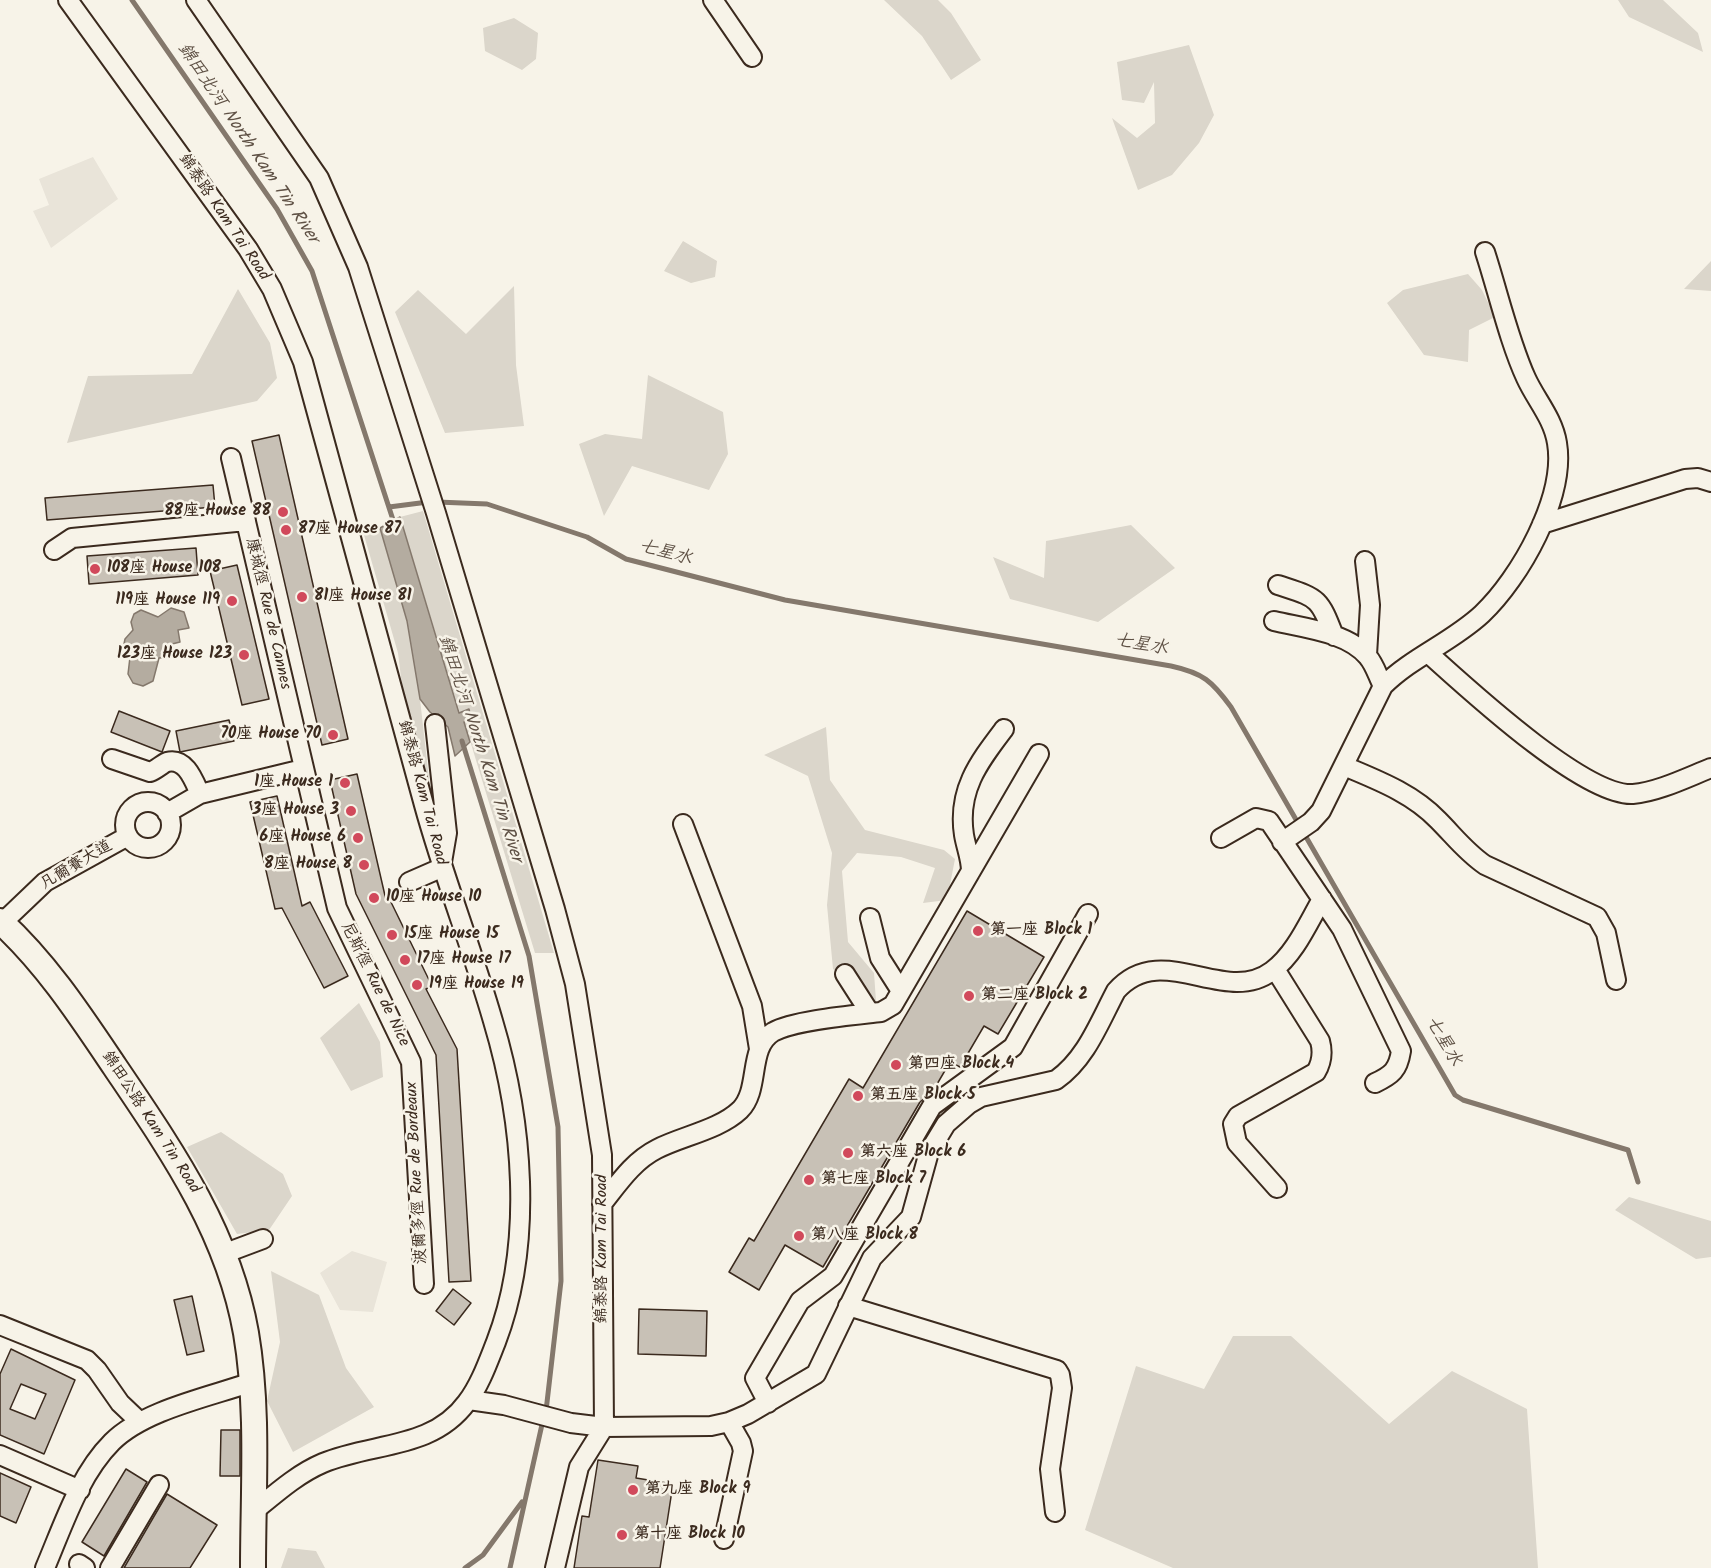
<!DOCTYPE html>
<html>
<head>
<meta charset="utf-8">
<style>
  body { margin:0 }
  canvas { display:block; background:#f7f3e8 }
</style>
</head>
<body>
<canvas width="1711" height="1568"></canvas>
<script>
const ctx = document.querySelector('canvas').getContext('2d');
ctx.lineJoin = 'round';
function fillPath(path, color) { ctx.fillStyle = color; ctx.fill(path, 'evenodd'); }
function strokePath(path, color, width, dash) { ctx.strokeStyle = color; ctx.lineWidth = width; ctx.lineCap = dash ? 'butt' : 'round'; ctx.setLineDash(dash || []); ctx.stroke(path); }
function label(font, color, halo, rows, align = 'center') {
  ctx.font = font + ' Kalam,"LXGW WenKai TC",sans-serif'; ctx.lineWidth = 5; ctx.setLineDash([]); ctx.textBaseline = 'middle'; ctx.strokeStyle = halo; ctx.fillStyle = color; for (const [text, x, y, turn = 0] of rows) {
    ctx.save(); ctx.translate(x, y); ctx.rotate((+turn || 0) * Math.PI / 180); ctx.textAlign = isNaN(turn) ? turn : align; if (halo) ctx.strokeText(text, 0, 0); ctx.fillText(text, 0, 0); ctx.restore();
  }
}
const built = new Path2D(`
  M93,157L118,199L51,248L33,211L49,205L39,179Z
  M352,1251L387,1262L373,1312L340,1310L320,1273Z`);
const green = new Path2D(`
  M884,0H938L951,13L981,60L951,80L922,36Z
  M1618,0H1663L1698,33L1703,52L1629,17Z
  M514,18L538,33L536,59L522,70L485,51L483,28Z
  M1189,45L1214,115L1199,143L1172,175L1138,190L1112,118L1137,138L1155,123L1154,82L1144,103L1122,100L1117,62Z
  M683,241L717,261L715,277L691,283L664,271Z
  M1711,261V291L1684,289Z
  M1468,274L1482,290L1495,317L1469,330L1468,362L1424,355L1387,303L1403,290Z
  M514,286L516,365L524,426L445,433L395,312L418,290L466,334Z
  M238,289L270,343L277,378L257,401L67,443L88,376L192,374Z
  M648,375L723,412L728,454L709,490L632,466L604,516L579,444L605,434L642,439Z
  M423,511L554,953H535L464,721L471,718L469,709L460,713L400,517Z
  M1131,525L1175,568L1098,622L1010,599L993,557L1044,578L1046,541Z
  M380,528L407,621L420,699L431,797L405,710L398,653L364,535Z
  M826,727L830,780L865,830L944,850L955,859L947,900L923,903L935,868L901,857L857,853L842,871L848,942L874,973L876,1001L833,969L827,905L832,853L808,776L764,755Z
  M359,1003L380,1042L383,1077L351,1091L320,1038Z
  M221,1132L283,1174L292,1196L269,1230L237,1234L187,1147Z
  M1629,1197L1711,1221V1257L1696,1259L1615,1210Z
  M271,1271L319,1295L346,1368L374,1407L293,1452L267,1401L280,1342Z
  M1233,1336H1291L1389,1424L1452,1371L1527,1409L1538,1568H1173L1085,1530L1136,1366L1204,1389Z
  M288,1548L316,1551L325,1568H281Z`);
const water = new Path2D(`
  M400,517L459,713L469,709L471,719L464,722L470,742L455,756L448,727L430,712L420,699L407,621L380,528Z
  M171,608L184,612L189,628L178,630L180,642L168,645L171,657L159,658L153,681L143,686L133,683L128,674L130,657L123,649L125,639L133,630L131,622L134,614L141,610L158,617Z`);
const stream = new Path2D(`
  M132,0L277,209L312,271L395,526
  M437,502L487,504L587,537L626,559L785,600L1171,666C1203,673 1212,681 1231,707L1455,1095L1463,1100L1628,1150L1638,1182
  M389,507L428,502
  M462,741L529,956L558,1127L561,1281L546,1411
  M465,1568L483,1555L522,1502
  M510,1568L543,1420`);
const building = new Path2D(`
  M279,435L348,739L322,745L252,441Z
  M213,485L215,507L47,520L45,498Z
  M196,548L198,575L89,584L87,556Z
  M237,565L269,699L242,705L210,571Z
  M119,711L170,731L162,752L111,732Z
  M229,720L234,741L180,752L176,731Z
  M357,774L386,900L389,898L432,986L426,989L457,1049L471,1281L449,1282L436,1055L356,894L330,780Z
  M277,796L302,906L310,902L348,976L324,988L282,908L275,909L250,802Z
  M967,911L1044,957L998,1034L984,1026L960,1067L950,1062L933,1091L920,1102L823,1267L785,1245L759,1290L729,1272L749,1238L754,1241L849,1079L863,1088Z
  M453,1289L471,1303L454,1325L436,1311Z
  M192,1296L204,1351L187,1355L174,1300Z
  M639,1309L707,1311L706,1356L638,1354Z
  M11,1349L75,1380L44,1454L0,1435V1374ZM21,1384L46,1394L35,1419L10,1409Z
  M221,1430H240V1476H220Z
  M598,1460L638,1466L636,1478L673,1484L660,1568H574L582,1516L589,1517Z
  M126,1469L147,1482L104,1556L82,1542Z
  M0,1473L31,1487L16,1523L0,1516Z
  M167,1494L217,1525L190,1568H124Z`);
const minor = new Path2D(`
  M68,0L248,249L272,289L303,362C343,510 384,657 424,805C444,878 472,948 493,1021C523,1121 534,1243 496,1342C488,1362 480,1385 467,1402C432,1450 373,1442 323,1463C297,1474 275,1494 253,1512
  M196,0L319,178L358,267L436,513L555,909L575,984L602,1155L604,1427
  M713,0L752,57
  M231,458L337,908L411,1062L424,1284
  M1542,524L1685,479L1698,478L1711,482
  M54,550L72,538L246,521
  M1365,561L1370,605L1367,655
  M1278,585C1317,598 1319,596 1334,636
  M1274,621C1303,628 1348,632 1368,657C1375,665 1378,677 1383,686
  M1428,653C1466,687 1584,797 1633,794C1658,792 1688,777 1711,768
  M112,759L150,772C156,770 162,764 167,762C186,757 194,781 200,794
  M1344,766C1377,780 1412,793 1438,820C1454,836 1466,852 1485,865L1597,917L1606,933L1616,980
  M125 825a23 23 0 1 1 46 0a23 23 0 1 1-46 0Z
  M167,813L200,794L303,769
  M683,824L752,1006L759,1049
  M1221,838L1256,818L1269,821L1342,929L1401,1051C1398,1070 1392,1075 1375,1083
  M1282,842L1311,822L1321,811L1383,686C1412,657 1452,642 1482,614C1520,578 1566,497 1557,443C1553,418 1536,400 1526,378C1509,341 1498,292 1485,252
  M971,871C971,859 966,847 964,835C957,790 979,762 1004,729
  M409,882L441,868L447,833L435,724
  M870,918L880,958L901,991
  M2,923L45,882L128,836
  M1275,969L1320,1041C1323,1052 1322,1062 1316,1072L1238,1116L1233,1124L1237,1143L1277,1188
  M845,974L870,1013
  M602,1204C618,1184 633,1161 657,1149C682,1136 719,1130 740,1110C761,1089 747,1048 773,1032C794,1020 856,1015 881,1012L893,1005L1039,754
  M223,1254L263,1239
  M848,1306L1057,1370L1060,1375L1062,1388L1050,1469L1055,1512
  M0,1325L87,1360L97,1370L120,1403L140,1422
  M469,1400L504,1405L571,1423L604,1427L711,1426L729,1422L748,1414L816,1374L872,1258L911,1217L929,1152L946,1124L969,1104L981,1097L1056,1080C1086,1059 1099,1023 1116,991C1162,939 1224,1007 1272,971C1295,954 1308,923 1322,899
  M768,1403L755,1378L800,1301L833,1276L932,1106L1013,1047L1088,914
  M0,1455L80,1490
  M724,1539L743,1451L741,1443L729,1422
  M79,1564L85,1568
  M45,1568C63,1526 79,1475 112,1442C144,1410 209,1397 252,1382
  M110,1568L159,1485
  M555,1568L579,1467L604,1427`);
const major = new Path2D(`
  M0,921C46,963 80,1015 115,1067C171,1150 228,1231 246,1333C259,1409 253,1491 253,1568`);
const markers = [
  [283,512,6,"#d1495b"],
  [286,530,6,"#d1495b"],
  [95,569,6,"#d1495b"],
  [302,597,6,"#d1495b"],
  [232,601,6,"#d1495b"],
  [244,655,6,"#d1495b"],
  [333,735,6,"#d1495b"],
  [345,783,6,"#d1495b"],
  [351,811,6,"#d1495b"],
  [358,838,6,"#d1495b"],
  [364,865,6,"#d1495b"],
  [374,898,6,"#d1495b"],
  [978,931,6,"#d1495b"],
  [392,935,6,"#d1495b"],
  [405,960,6,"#d1495b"],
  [417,985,6,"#d1495b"],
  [969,996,6,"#d1495b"],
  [896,1065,6,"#d1495b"],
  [858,1096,6,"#d1495b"],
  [848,1153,6,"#d1495b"],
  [809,1180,6,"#d1495b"],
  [799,1236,6,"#d1495b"],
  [633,1490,6,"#d1495b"],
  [622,1535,6,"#d1495b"]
];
const streetNames = [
  ["錦泰路 Kam Tai Road",223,218,56],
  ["康城徑 Rue de Cannes",267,614,77],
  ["錦泰路 Kam Tai Road",421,793,75],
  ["凡爾賽大道",77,866,-31],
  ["尼斯徑 Rue de Nice",374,985,64],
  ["錦田公路 Kam Tin Road",150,1123,57],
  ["波爾多徑 Rue de Bordeaux",418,1173,-93],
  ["錦泰路 Kam Tai Road",603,1249,-90]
];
const poiNames = [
  ["88座 House 88",271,512,"right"],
  ["87座 House 87",298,530],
  ["108座 House 108",107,569],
  ["81座 House 81",314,597],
  ["119座 House 119",220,601,"right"],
  ["123座 House 123",232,655,"right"],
  ["70座 House 70",321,735,"right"],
  ["1座 House 1",333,783,"right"],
  ["3座 House 3",339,811,"right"],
  ["6座 House 6",346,838,"right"],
  ["8座 House 8",352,865,"right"],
  ["10座 House 10",386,898],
  ["第一座 Block 1",990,931],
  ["15座 House 15",404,935],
  ["17座 House 17",417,960],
  ["19座 House 19",429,985],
  ["第二座 Block 2",981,996],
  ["第四座 Block 4",908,1065],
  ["第五座 Block 5",870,1096],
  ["第六座 Block 6",860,1153],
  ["第七座 Block 7",821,1180],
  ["第八座 Block 8",811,1236],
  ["第九座 Block 9",645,1490],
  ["第十座 Block 10",634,1535]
];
const waterNames = [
  ["錦田北河 North Kam Tin River",247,144,56],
  ["七星水",665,554,15],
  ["七星水",1141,646,10],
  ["錦田北河 North Kam Tin River",479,749,72],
  ["七星水",1442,1042,60]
];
fillPath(built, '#e9e4d9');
fillPath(green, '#dbd6cb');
fillPath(water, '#b4aca0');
strokePath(water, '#84786c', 1.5);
strokePath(stream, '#84786c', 5);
fillPath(building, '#c8c1b6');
strokePath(building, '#3b2a1e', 1.5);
strokePath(minor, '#3b2a1e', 22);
strokePath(major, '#3b2a1e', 28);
strokePath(minor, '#f7f3e8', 18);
strokePath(major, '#f7f3e8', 24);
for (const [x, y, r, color] of markers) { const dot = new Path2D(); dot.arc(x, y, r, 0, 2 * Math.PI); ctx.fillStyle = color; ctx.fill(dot); strokePath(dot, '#f7f3e8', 2); }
label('16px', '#3b2a1e', '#f7f3e8', streetNames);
label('bold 16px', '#3b2a1e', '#f7f3e8', poiNames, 'left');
label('italic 18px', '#5f5145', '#f7f3e8', waterNames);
</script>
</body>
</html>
